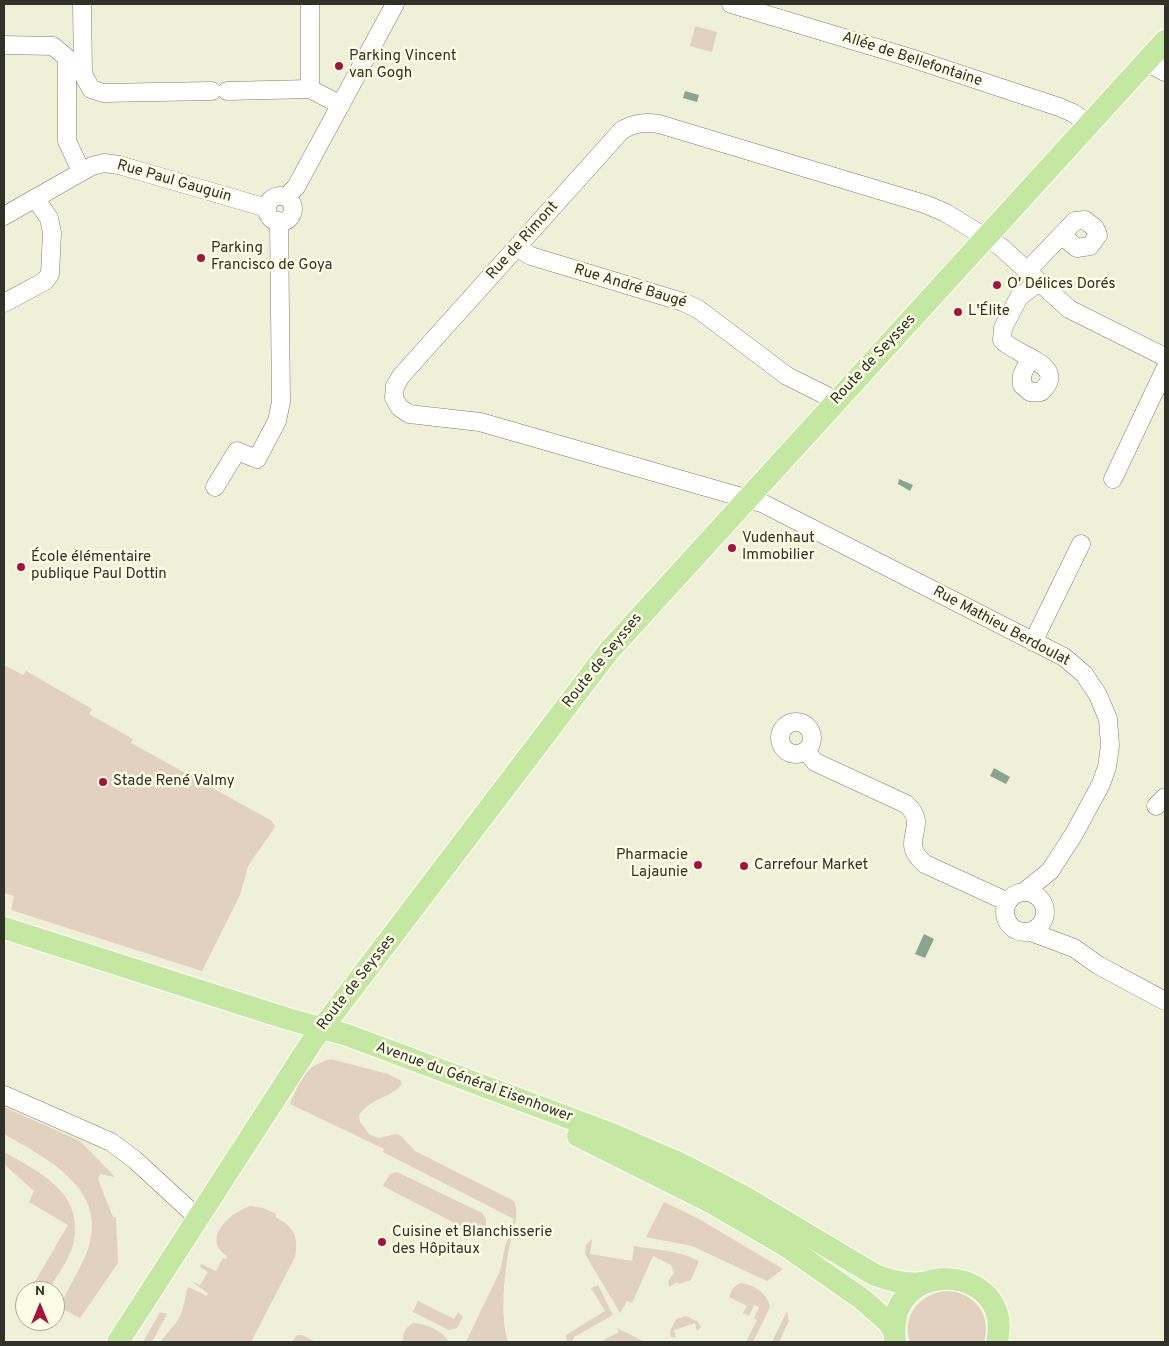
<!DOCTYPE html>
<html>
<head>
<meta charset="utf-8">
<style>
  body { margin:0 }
  #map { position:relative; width:1169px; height:1346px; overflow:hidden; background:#eef0d7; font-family:Overpass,sans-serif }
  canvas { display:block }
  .frame { position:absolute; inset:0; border:5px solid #303127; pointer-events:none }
  .north { position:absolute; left:15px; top:1281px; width:50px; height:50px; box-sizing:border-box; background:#fbfde4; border:1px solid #aaab98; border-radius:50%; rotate:0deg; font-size:14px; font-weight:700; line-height:20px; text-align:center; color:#303127 }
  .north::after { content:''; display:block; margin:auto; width:18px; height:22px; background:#a8103e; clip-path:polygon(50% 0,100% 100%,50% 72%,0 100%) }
</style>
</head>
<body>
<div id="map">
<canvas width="1169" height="1346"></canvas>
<div class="frame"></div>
<div class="north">N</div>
</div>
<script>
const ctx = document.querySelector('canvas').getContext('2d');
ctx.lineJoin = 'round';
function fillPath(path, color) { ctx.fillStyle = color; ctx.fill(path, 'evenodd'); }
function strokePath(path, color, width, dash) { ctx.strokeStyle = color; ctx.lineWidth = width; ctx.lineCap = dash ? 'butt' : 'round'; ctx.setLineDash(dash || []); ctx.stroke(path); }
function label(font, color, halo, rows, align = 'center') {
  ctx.font = font + ' Overpass,sans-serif'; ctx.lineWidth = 5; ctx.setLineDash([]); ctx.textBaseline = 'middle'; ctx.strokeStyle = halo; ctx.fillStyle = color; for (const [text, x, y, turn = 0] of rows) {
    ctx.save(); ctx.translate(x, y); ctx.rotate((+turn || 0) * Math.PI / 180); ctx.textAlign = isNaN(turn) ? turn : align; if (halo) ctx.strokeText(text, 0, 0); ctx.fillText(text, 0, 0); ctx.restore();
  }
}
const green = new Path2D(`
  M695,26L717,32L712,52L690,46Z
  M4,665L23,675L26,671L92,709L89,714L133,739L131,743L272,821L275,827L248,866L240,895L202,971L11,910L14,896L4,893Z
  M331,1059L388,1074L400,1080L402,1084C392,1098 373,1096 359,1115L360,1122L370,1135L379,1138L396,1134L401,1136L415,1151L514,1201C521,1214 510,1239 508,1254C504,1282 500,1314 508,1342H466L500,1271L505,1247L514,1219L383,1152L384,1149L290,1104C301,1079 303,1067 331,1059Z
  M4,1107L80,1141L115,1177L100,1174L98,1179L113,1217H116L118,1263L80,1318L59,1307C68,1289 78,1272 86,1255C112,1190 49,1160 4,1134Z
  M4,1152C39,1172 83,1192 74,1240C71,1258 57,1275 48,1291L30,1290L68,1225L29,1202L34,1191L4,1164Z
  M397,1172L482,1213L486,1219V1227L480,1232H472L383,1186L390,1174Z
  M664,1202L699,1219L783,1269L767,1281L692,1246L646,1237Z
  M250,1206L263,1208L276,1214L275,1217C294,1226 299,1237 295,1257L252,1340L253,1342H161C165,1334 173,1328 178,1320C185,1308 184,1298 188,1287L207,1296L208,1293L191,1281L200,1285L208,1272L200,1267L201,1264L216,1271L223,1258L226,1259L227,1256C201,1238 230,1213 250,1206Z
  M592,1239L590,1254L632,1261L634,1246C661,1251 673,1249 699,1261L691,1280L679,1284L677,1282L669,1287L668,1281L674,1273L671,1265L653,1256L632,1303L627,1301L620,1313L585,1254L586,1245Z
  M740,1283C753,1284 768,1293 770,1307L753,1342H746L757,1320L754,1318L759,1307L754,1305L749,1316L743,1313L747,1306L729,1297L733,1288Z
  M598,1285L613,1315L574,1337L572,1342H567L566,1335L605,1311L591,1288Z
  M949,1290C975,1295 992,1315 984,1342H910C901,1314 922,1293 949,1290Z
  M418,1301L454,1319L458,1312L463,1317L457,1328L449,1330L413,1312Z
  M787,1311L789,1321L779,1342H772Z
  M160,1312L167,1314L152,1342H143Z
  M686,1316L698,1322L701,1327L697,1331L695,1323L674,1330L676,1338L671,1337L670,1331L676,1319Z
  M414,1323C426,1324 443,1331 449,1342H403C402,1334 406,1326 414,1323Z
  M617,1328L645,1342H600L619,1332Z
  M297,1335H302L316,1342H292Z`);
const water = new Path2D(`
  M685,91L699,95L697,102L683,98Z
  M899,479L913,485L910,491L898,484Z
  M994,768L1010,777L1006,784L990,776Z
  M924,934L934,939L925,958L915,954Z`);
const minor = new Path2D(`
  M82,4L83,74L91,89L103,93L212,91
  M731,4L911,58L1059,107L1073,113L1089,124
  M4,45L53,46L67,58V141L81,171
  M1146,62L1165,72
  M310,89L341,105
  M227,91L310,89V4
  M267 209a13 13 0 1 1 26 0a13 13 0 1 1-26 0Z
  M286,197L296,187L395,4
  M4,216L92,166L104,163L119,165L267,208
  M518,248L531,256L683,302L698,309L787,376L837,401
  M1027,271L1075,221L1085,220L1095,228L1098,235L1090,246L1077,248L1062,236
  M4,303L45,281L50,274L52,233L49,218L35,198
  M1030,358L1022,375V385L1030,392H1041C1070,365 1016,356 1002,340L1003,328L1019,297L1039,282
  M1113,479L1165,369
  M215,487L237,451L257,459L277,421L281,402L279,221
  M1033,642L1081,544
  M780 738a16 16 0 1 1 32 0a16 16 0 1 1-32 0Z
  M806,751L815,762L906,804C932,827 896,840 925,864L1008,902
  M1156,806L1165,797
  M1005 912a20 20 0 1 1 40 0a20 20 0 1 1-40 0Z
  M1024,892L1050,871L1074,834L1101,784L1107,767L1110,746L1108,719L1098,695L1084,674L1064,657L762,503L480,422L409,414L399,407L394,398L395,386L401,376L622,130C635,123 644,122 659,124L925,204L946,213L1001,247L1069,309L1165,357
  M1031,932L1074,948L1098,965L1165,1001
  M4,1095L111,1142L135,1160L198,1218`);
const major = new Path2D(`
  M4,928L288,1019L347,1035L612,1134L679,1163L741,1195L875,1275C891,1281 906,1285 923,1283
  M578,1136L714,1204L786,1246L862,1299L888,1322L894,1331
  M895,1340C884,1255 1015,1262 997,1342
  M118,1342L313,1040L608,652L1165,41`);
const markers = [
  [339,66,5,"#a8103e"],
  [201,258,5,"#a8103e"],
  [997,285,5,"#a8103e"],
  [958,312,5,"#a8103e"],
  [732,548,5,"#a8103e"],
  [21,567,5,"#a8103e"],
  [103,782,5,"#a8103e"],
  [698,865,5,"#a8103e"],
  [744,866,5,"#a8103e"],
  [382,1242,5,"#a8103e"]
];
const poiNames = [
  ["Parking Vincent",349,57],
  ["van Gogh",349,74],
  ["Parking",211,249],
  ["Francisco de Goya",211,266],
  ["O' Délices Dorés",1007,285],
  ["L'Élite",968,312],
  ["Vudenhaut",742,539],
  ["Immobilier",742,556],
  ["École élémentaire",31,558],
  ["publique Paul Dottin",31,575],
  ["Stade René Valmy",113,782],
  ["Pharmacie",688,856,"right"],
  ["Lajaunie",688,873,"right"],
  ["Carrefour Market",754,866],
  ["Cuisine et Blanchisserie",392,1233],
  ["des Hôpitaux",392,1250]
];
const streetNames = [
  ["Allée de Bellefontaine",912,60,18],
  ["Rue Paul Gauguin",174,182,16],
  ["Rue de Rimont",523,241,-48],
  ["Rue André Baugé",630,287,17],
  ["Route de Seysses",874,360,-47],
  ["Rue Mathieu Berdoulat",1001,627,28],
  ["Route de Seysses",603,661,-51],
  ["Route de Seysses",357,983,-52],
  ["Avenue du Général Eisenhower",474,1083,20]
];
fillPath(green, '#e1d1be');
fillPath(water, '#8aa58f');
strokePath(minor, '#7f816b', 19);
strokePath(major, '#fff', 24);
strokePath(minor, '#fff', 18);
strokePath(major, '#c4e8a1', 22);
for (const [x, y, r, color] of markers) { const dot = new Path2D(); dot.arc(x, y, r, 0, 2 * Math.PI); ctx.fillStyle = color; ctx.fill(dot); strokePath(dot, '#fbfde4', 2); }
label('15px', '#303127', '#fbfde4', poiNames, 'left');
label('15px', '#303127', '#fbfde4', streetNames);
</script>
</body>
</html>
